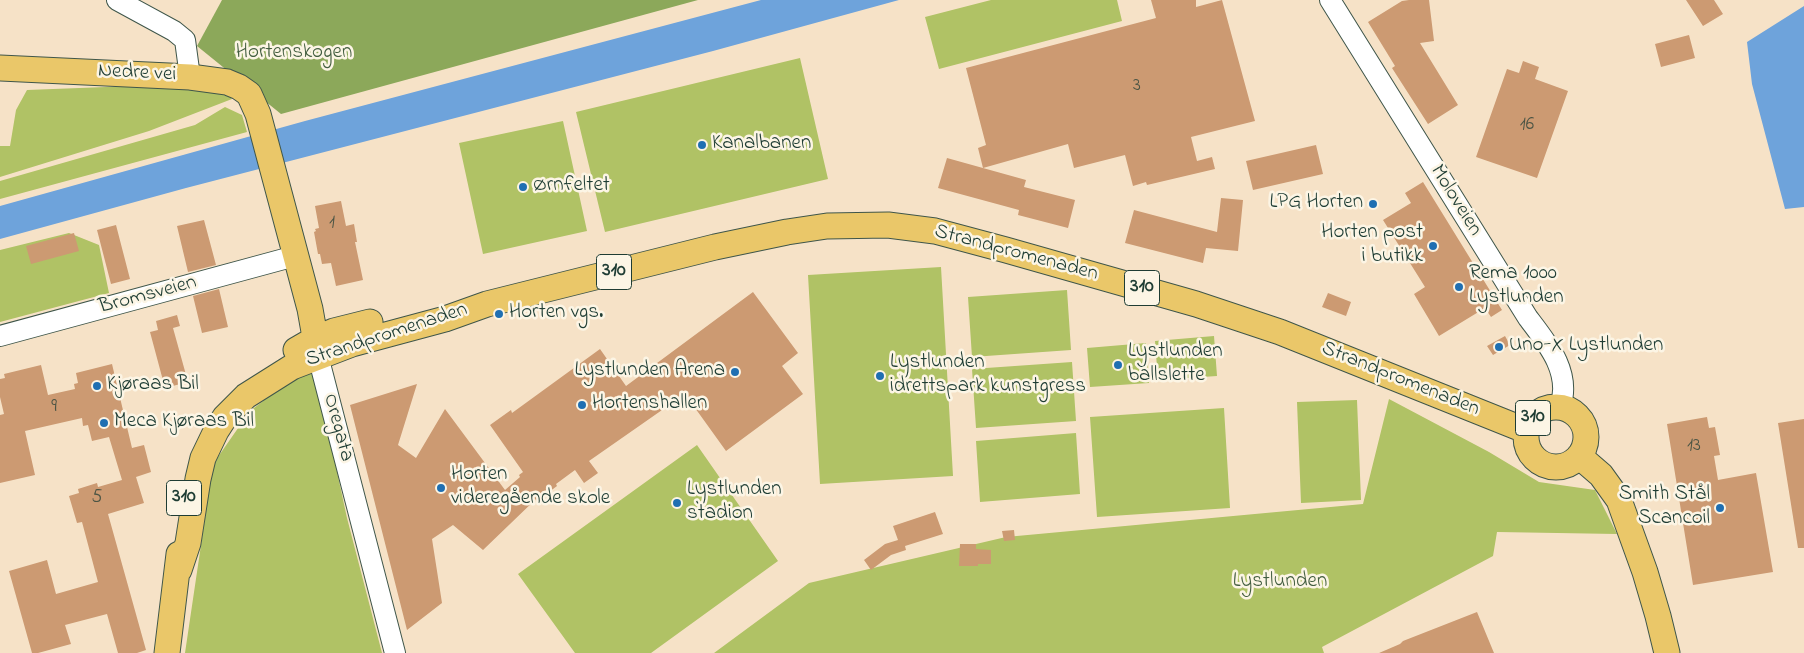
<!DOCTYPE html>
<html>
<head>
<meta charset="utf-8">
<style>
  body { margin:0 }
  canvas { display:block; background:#f6e2c7 }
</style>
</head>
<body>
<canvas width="1804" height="653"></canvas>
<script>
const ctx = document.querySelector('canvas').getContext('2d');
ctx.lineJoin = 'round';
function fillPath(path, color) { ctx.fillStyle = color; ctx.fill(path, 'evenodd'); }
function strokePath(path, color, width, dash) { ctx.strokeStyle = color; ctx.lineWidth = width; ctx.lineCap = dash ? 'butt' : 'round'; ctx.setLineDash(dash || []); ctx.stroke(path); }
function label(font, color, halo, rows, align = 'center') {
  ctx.font = font + ' "Indie Flower",sans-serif'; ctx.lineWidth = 5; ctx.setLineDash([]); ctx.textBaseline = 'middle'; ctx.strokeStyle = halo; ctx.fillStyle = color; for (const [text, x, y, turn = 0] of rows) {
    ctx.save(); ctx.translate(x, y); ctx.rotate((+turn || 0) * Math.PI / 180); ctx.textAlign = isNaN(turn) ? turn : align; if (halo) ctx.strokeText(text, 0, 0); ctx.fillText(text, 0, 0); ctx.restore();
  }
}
const green = new Path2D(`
  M991,0H1117L1122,21L939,69L925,17Z
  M800,58L828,179L605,232L576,112Z
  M158,85L221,89L232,99L149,131L0,177V146H10L16,110L27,90Z
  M225,107L242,115L247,132L0,199V181L195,125Z
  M563,121L587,231L483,254L459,143Z
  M69,233L99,245L109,293L0,322V250Z
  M941,267L953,476L820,484L808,275Z
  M1067,290L1071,350L972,357L968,297Z
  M1214,336L1217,376L1158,380L1155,341Z
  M1146,343L1149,383L1090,387L1087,348Z
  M1072,362L1076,421L976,428L972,369Z
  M300,373H310L317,379L347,518L382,653H185L213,464L250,411Z
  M1389,399L1489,452L1539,482L1595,490L1617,534L1497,532L1493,556L1322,647L1324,653H714L809,583L1006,537L1363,504Z
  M1357,400L1361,500L1301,503L1297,402Z
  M1224,408L1230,508L1097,517L1090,417Z
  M1076,433L1080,494L980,502L976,441Z
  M697,445L778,561L651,653H575L518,574Z`);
const forest = new Path2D(`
  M222,0H698L281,114L197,46Z`);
const water = new Path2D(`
  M761,0H899L713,51L186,188L0,239V206L305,121Z
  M1804,6V207L1785,209L1752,84L1747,42Z`);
const building = new Path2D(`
  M1151,0H1196V7L1222,0L1255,121L1191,137L1197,161L1212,157L1215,169L1147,185L1146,182L1133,186L1125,155L1074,168L1068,144L983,168L978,148L986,145L966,68L1156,18Z
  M1409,0H1429L1434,41L1420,43L1458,105L1428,124L1392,68L1395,66L1368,22L1402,1Z
  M1686,0H1714L1723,14L1703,26Z
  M1689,35L1695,58L1661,67L1655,44Z
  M1523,61L1539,67L1535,79L1568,91L1537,178L1476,157L1507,69L1519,73Z
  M1316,145L1323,174L1253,190L1246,161Z
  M947,158L1026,180L1024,187L1075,200L1068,228L1018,215L1019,210L938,188Z
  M1423,182L1502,310L1491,317L1485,308L1439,336L1414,294L1425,287L1383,220L1411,203L1405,193Z
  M1221,198L1243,200L1238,251L1206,248L1203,263L1125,243L1134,210L1217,232Z
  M341,201L346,226L354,224L357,242H355L363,280L336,286L331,263L322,264L320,254H318L314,232L316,231L315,229L319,228L315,206Z
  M204,220L216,265L188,272L177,226Z
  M116,225L130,279L111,284L97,230Z
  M74,233L79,251L31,264L26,246Z
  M219,289L228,327L202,333L193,296Z
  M753,292L798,353L782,366L803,394L726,451L685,394L589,461L598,473L584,483L575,470L556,484L557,486L537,501L536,499L483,550L453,525L432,539L442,603L407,630L350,405L417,384L398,445L416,458L445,409L505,490L520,477L519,475L523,472L490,425L511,410L512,413L600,349L626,386Z
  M1328,293L1351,302L1346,316L1322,307Z
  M177,315L180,326L173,328L188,382L165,388L150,332L158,330L156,321Z
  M1505,336L1510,345L1493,355L1487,346Z
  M112,364L132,448L144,445L151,472L136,477L144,503L108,514L146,650L137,653H118L107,614L65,625L71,644L38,653H32L9,571L47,560L56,594L98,582L82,522L77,523L69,496L79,493L78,489L97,483L98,487L122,480L109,437L92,441L88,425L83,426L82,418L25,431L35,475L0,483V415L4,414L0,397V379L5,378L4,374L41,365L48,395L75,389L74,384L78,383L76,373Z
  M1707,417L1709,428L1715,427L1720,455L1714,456L1718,480L1756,473L1773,572L1693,585L1667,424Z
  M1804,419V548H1798L1778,423Z
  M935,512L943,534L905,546L906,550L891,555L871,570L864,560L885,544L898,540L893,526Z
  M1014,530L1015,540L1004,541L1002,531Z
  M960,544H976V549L991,550V564H978V566H959Z
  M1477,612L1494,653H1379L1400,644L1403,641Z`);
const minor = new Path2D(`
  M117,0L174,31L185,40L190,77
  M1330,0L1528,318C1548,344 1572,373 1560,407
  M0,336L295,256
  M318,356L395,653`);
const major = new Path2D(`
  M0,68L190,77L227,82L239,87L249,94L258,114L310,309L318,354
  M296,350L315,339L334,331L370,322
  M1526 437a30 30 0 1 1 60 0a30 30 0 1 1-60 0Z
  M1579,456L1601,475L1619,500L1645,572L1658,616L1667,653
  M179,570L188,543L198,479L203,458L216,431L225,417L246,396L292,367L352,344L445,319L487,304L715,247L787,232L827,226L888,225L935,231L1006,250L1196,304L1280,332L1527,431
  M167,653L179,554`);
const markers = [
  [702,145,5,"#1f6fb2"],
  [523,187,5,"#1f6fb2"],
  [1373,204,5,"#1f6fb2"],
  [1433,246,5,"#1f6fb2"],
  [1459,287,5,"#1f6fb2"],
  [499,314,5,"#1f6fb2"],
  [1499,347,5,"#1f6fb2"],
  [1118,365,5,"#1f6fb2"],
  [735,372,5,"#1f6fb2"],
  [880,376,5,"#1f6fb2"],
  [97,386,5,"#1f6fb2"],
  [582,405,5,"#1f6fb2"],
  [104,423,5,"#1f6fb2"],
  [441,488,5,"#1f6fb2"],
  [677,503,5,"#1f6fb2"],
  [1720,508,5,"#1f6fb2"]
];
const numberNames = [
  ["3",1137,87],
  ["16",1527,126],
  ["1",332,224],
  ["9",54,408],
  ["13",1694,447],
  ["5",97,499]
];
const shields = [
  [614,272,35],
  [1142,288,35],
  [1533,418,35],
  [184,498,35]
];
const shieldNames = [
  ["310",614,272],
  ["310",1142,288],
  ["310",1533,418],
  ["310",184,498]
];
const parkNames = [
  ["Hortenskogen",294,54],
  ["Lystlunden",1280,583]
];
const streetNames = [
  ["Nedre vei",137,74,3],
  ["Moloveien",1455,201,58],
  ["Strandpromenaden",1016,254,15],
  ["Bromsveien",148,296,-15],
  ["Strandpromenaden",387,336,-18],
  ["Strandpromenaden",1400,380,22],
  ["Oregata",337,428,75]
];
const poiNames = [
  ["Kanalbanen",712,145],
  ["Ørnfeltet",533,187],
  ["LPG Horten",1363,204,"right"],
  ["Horten post",1423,234,"right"],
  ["i butikk",1423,258,"right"],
  ["Rema 1000",1469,275],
  ["Lystlunden",1469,299],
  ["Horten vgs.",509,314],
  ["Uno-X Lystlunden",1509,347],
  ["Lystlunden",1128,353],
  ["ballslette",1128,377],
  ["Lystlunden",890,364],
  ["idrettspark kunstgress",890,388],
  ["Lystlunden Arena",725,372,"right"],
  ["Kjøraas Bil",107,386],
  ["Hortenshallen",592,405],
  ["Meca Kjøraas Bil",114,423],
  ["Horten",451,476],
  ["videregående skole",451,500],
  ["Lystlunden",687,491],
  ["stadion",687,515],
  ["Smith Stål",1710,496,"right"],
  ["Scancoil",1710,520,"right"]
];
fillPath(green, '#b0c265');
fillPath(forest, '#8ca85a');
fillPath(water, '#6ea3db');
fillPath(building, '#cc9a72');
strokePath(minor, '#3f564a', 22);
strokePath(major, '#3f564a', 27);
strokePath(minor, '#fff', 20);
strokePath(major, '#eac769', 25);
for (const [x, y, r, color] of markers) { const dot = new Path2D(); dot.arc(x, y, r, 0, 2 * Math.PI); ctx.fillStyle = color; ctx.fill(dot); strokePath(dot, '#fcf5e5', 2); }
label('19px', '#4a5444', null, numberNames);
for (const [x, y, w] of shields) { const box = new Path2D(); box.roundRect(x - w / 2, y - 17.5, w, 35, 4); ctx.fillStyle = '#fcf5e5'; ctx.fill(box); strokePath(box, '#1f3d34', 1); }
label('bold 20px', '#1f3d34', null, shieldNames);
label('21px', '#435e40', '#fcf5e5', parkNames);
label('21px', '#1f3d34', '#fcf5e5', streetNames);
label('21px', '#1f3d34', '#fcf5e5', poiNames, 'left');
</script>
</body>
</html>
